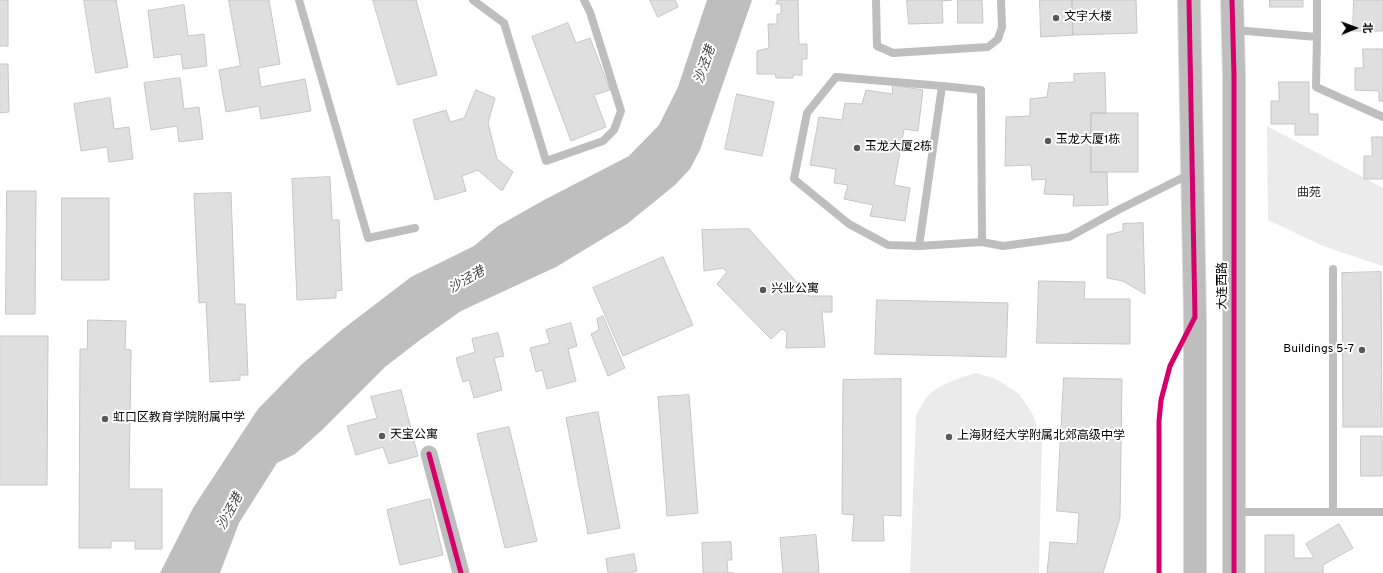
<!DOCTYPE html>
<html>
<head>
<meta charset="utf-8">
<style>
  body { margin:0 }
  #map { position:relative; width:1383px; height:573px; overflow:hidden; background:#fff; font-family:Overpass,"Noto Sans SC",sans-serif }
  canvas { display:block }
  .north { position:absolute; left:1335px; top:8px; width:40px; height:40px; -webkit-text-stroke:3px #fff; paint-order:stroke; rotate:89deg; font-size:11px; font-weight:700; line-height:16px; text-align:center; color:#000 }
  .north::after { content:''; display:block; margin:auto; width:14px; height:18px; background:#000; clip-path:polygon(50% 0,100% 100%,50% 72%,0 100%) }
</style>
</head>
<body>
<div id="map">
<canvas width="1383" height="573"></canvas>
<div class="north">北</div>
</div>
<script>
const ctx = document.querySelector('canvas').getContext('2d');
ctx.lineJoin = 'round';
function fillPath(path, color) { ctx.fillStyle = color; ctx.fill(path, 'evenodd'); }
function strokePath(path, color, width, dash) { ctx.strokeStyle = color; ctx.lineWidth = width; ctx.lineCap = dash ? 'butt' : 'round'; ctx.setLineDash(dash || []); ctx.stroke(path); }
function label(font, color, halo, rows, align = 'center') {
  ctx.font = font + ' Overpass,"Noto Sans SC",sans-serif'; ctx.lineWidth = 4; ctx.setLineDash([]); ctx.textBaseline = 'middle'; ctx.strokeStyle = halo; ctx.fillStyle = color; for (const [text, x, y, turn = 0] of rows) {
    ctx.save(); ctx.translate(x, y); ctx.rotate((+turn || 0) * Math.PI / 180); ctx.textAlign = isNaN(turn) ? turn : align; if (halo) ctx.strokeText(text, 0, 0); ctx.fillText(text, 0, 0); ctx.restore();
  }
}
const green = new Path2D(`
  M1267,126L1383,188V266L1323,246L1268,220Z
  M976,373L996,379L1019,394L1032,413L1042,439L1039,573H910L916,415C919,410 921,405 924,401C935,384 958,379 976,373Z`);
const water = new Path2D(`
  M707,0H752L700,150L690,169L675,185L627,224L556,267L461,311L420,340L385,367L321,431L295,454L277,463L239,523L220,573H160L193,508L258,409L301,365L343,329L411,277L474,246L498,226L544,200L629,156L659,125L678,87Z`);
const building = new Path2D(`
  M0,0H8V46H0Z
  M84,0H116L128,67L96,73Z
  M229,0H269L280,64L258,68L261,87L305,79L311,111L261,119L259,106L226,112L219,70L240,66Z
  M373,0H416L437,75L398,85Z
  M650,0H675L678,7L658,17Z
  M778,0H798L799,44H807V59H802V75H793V78H776L775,74H757V51L769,48L768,24H777V14H781V4H776Z
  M907,0H952L942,1L943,23L909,24Z
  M958,0H982L983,23H958Z
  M1040,0H1072L1073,35L1041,37Z
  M1072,0H1136L1137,33L1073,35Z
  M1270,0H1303V7H1270Z
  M1354,0H1383V31H1353Z
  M184,5L188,36L204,34L207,66L183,69L181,54L154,58L148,11Z
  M568,23L576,43L590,38L610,90L594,95L606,127L571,141L532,37Z
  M1363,49H1383V101H1379V91L1355,90V68H1363Z
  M0,64H8L9,112L0,113Z
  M1105,73L1106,113H1091V172H1107L1108,205L1073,206L1074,195L1044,194L1046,179L1032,180L1031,165L1005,166L1006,117L1030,116V99L1047,97L1049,83L1074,82V74Z
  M180,78L184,109L199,107L203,139L179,142L177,126L151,130L144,83Z
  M1279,82H1309V114H1318V135H1295V124H1271V101H1279Z
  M893,85L923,90L918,131L904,129L894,185L910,188L905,221L870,216L873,205L844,199L848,185L834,183L836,169L810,165L819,117L842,120L845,103L862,104L866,90L892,94Z
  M476,90L495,98L488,123L497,159L513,172L502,191L478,170L462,176L466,191L435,200L413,120L446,110L450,122L464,118Z
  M737,94L774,102L762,156L725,149Z
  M110,98L114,129L129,127L133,159L109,162L107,147L81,151L74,104Z
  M1091,113H1138V172H1091Z
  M1372,137H1383V179H1364V156H1372Z
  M330,177L332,220H339L342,290L336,291V298L297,300L292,179Z
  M7,191H36L35,314H6Z
  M231,193L235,304H245L248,375H240V380L210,382L206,302L199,303L194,194Z
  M62,198H109V280H62Z
  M1143,223L1145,294L1123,281L1107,278V235L1123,231V224Z
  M749,229L809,296H832V312H822L825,347L786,348L787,332L782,329L771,339L717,284L727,272L723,268L704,271L702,230Z
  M663,257L693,325L623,356L593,288Z
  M1381,272L1382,427H1343L1342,273Z
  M1039,281L1085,282L1084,299H1130V344L1037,343Z
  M877,300L1008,303L1006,357L875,354Z
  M603,316L625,368L608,376L591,334L599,330L597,319Z
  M88,320L126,321L125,349L131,350L129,489H162V549H135V541H111V548H79L80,349H87Z
  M571,323L577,346L568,349L576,381L547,389L542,370L536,372L530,348L550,343L546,330Z
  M498,333L504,356L494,358L502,390L474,398L469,380L463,382L456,358L475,352L472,339Z
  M0,336H48L47,485H0Z
  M1064,378L1122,379L1120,518L1103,573H1047L1050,542L1077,544L1079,513L1057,511Z
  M901,379V516L883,515L884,541H852L854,515L842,514L843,380Z
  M401,390L418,456L389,464L383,447L356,455L347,426L377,418L371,397Z
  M689,395L698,513L667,516L658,397Z
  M598,412L620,528L588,534L566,418Z
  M509,427L537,541L505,548L477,434Z
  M1361,436H1382V476H1361Z
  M430,499L443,555L400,565L387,510Z
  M1339,524L1353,548L1323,565V573H1265V535H1294V558H1314L1306,544Z
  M816,535L819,573H783L780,538Z
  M731,542L732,560H727L728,573H734H703L702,543Z
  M634,554L637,571L633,572V573H608L606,559Z`);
const lane = new Path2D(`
  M299,0L368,238L415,228
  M473,0L504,23L546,161L603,141L614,130L621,111L590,12L584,0
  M876,0L877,46L893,53L988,47L998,39L1002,27L1001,0
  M1234,30L1317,37L1316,87L1383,117
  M1317,37V0
  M982,242L919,246L942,86L981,90L982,242L1003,246L1069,237L1118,210L1190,174
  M919,246L888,245L849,224L794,179L807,113L836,77L942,86
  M1234,512H1383
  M1333,512V269`);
const street = new Path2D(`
  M429,454L461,573`);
const primary = new Path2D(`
  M1189,0L1195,317V573
  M1232,0L1234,75V573`);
const cycleway = new Path2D(`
  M1232,0L1234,75V573
  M429,454L461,573
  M1159,573V421L1161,400L1170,366L1195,317L1189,0`);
const markers = [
  [1056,18,4,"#595959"],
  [1048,141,4,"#595959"],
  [857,148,4,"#595959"],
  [763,290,4,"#595959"],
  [1362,350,4,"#595959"],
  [105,419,4,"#595959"],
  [382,436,4,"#595959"],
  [949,437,4,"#595959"]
];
const poiNames = [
  ["文宇大楼",1064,18],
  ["玉龙大厦1栋",1056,141],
  ["玉龙大厦2栋",865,148],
  ["兴业公寓",771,290],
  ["Buildings 5-7",1354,350,"right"],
  ["虹口区教育学院附属中学",113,419],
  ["天宝公寓",390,436],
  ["上海财经大学附属北郊高级中学",957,437]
];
const parkNames = [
  ["曲苑",1309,194]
];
const streetNames = [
  ["大连西路",1224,286,-90]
];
const waterNames = [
  ["沙泾港",706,65,-71],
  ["沙泾港",467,281,-30],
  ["沙泾港",231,512,-62]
];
fillPath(green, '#ebebeb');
fillPath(water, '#bebebe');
fillPath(building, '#dfdfdf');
strokePath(building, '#c6c6c6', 1);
strokePath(primary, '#dbdbdb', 24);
strokePath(lane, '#bebebe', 8);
strokePath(street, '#bebebe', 17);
strokePath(primary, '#bebebe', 22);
strokePath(cycleway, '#d6006c', 5);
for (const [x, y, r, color] of markers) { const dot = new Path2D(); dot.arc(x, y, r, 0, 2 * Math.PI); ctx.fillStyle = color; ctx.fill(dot); strokePath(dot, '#fff', 1.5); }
label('12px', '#000', '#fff', poiNames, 'left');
label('12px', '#323232', '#fff', parkNames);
label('12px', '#000', '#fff', streetNames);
label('italic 13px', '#434343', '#fff', waterNames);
</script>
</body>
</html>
